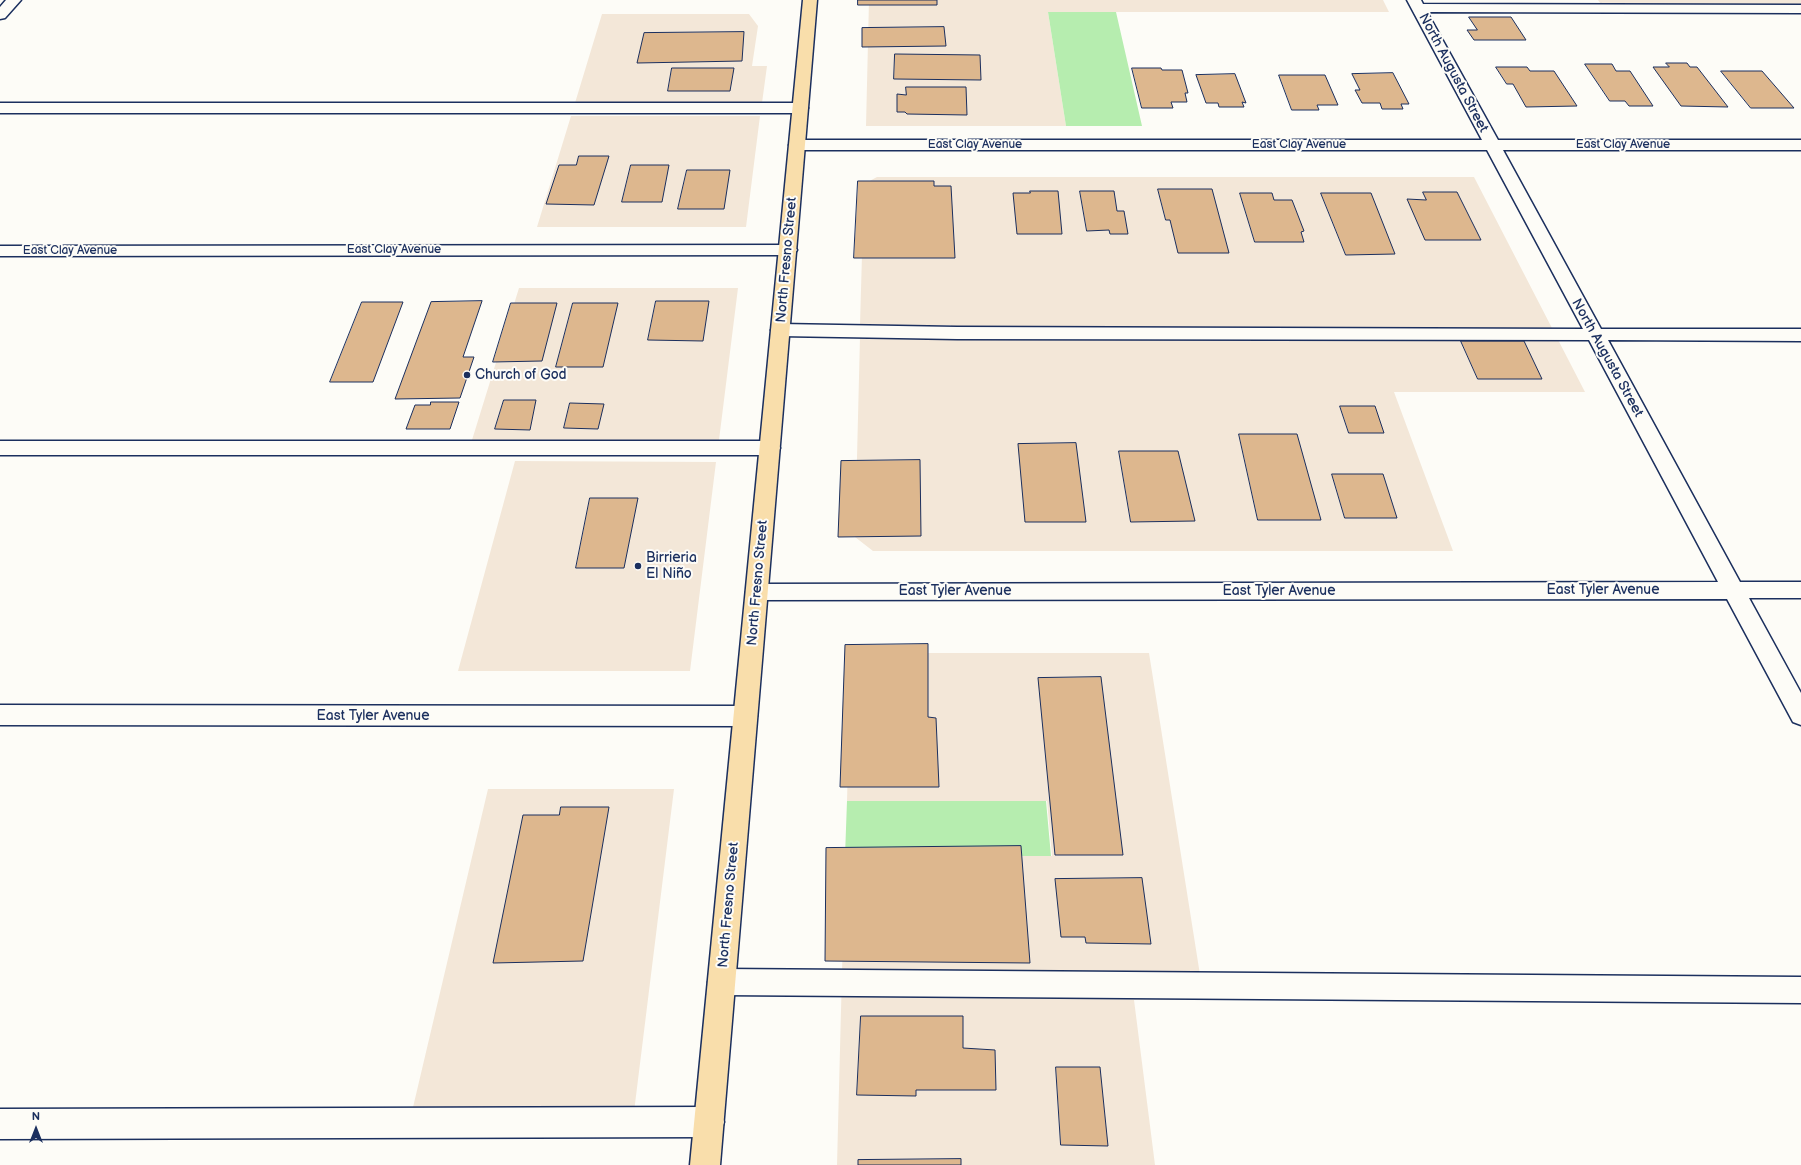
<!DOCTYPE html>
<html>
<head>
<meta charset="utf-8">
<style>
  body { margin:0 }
  #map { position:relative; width:1801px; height:1165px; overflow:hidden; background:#fdfcf7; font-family:"Balsamiq Sans",sans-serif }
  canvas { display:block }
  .north { position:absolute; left:16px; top:1109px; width:40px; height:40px; -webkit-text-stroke:3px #fdfcf7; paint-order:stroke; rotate:0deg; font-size:11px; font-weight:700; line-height:16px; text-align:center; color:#1b2f5e }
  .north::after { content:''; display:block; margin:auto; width:14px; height:18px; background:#1b2f5e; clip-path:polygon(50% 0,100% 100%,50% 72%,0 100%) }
</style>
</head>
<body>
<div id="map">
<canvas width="1801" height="1165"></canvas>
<div class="north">N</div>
</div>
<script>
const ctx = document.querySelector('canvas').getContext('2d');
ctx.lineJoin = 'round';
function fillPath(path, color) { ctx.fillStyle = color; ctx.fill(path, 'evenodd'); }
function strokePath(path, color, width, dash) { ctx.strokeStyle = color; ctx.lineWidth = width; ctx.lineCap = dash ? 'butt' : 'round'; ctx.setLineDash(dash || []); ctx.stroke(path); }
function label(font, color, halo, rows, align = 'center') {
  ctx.font = font + ' "Balsamiq Sans",sans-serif'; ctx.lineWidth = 4; ctx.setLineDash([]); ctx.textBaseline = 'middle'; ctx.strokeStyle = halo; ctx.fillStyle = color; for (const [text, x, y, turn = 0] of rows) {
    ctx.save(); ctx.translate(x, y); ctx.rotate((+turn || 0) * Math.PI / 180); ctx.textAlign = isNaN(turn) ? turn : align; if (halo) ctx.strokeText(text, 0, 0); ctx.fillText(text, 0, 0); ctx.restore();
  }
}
const built = new Path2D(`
  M869,0H1383L1389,12H1048L1066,126H866Z
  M1598,0H1801V12H1607Z
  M602,14H749L758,26L752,66H767L762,103H575Z
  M571,116H760L746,227H537Z
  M877,177H1474L1585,392H1394L1453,551H873L855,537L860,337H951V325H860L864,184Z
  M519,288H738L719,440H472Z
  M515,461L716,462L690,671H458Z
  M851,653H1149L1204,1000H1134L1155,1165H837L845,856H1052L1047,801H847Z
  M488,789H674L633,1120H410Z`);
const green = new Path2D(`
  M1048,12H1116L1142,126H1066Z
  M847,801H1046L1051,856H845Z`);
const building = new Path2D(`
  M858,0H937V5H858Z
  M1469,17H1511L1526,40H1474L1467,30H1477Z
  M944,27L946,46L862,47V28Z
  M744,32L742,61L637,63L644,33Z
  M895,54L980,55L981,80L894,79Z
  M1666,63H1687L1690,67H1697L1728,107L1681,106L1653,67H1669Z
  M1585,64H1612L1616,71H1630L1653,106H1629L1625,101H1610Z
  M1496,67H1527L1530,71H1554L1577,106L1526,107L1513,84H1507Z
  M672,68H734L730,91H668Z
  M1132,68H1161L1162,70H1182L1188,93H1185L1187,102H1171L1173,108H1142Z
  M1721,71H1762L1794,108H1751Z
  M1393,73L1409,104H1401L1403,109H1382L1380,103H1362L1355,90H1360L1352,74Z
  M1235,74L1246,103L1242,102L1244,107H1219L1218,103H1206L1196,75Z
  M1279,75H1325L1338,105H1317L1319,110H1292Z
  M906,87H966L967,115L907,114L905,112H897V94L906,95Z
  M579,156H609L594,205L546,204L559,165H576Z
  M631,165H669L662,202H622Z
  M687,170H730L724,209H678Z
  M858,181H934V186H951L955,258H854Z
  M1158,189H1212L1229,253H1178L1170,220H1166Z
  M1030,191H1058L1062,234H1017L1013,193H1030Z
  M1080,191H1114L1117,211H1124L1128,234H1110L1109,230L1087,231Z
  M1423,192H1457L1481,240H1425L1407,199L1426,200Z
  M1240,193H1272L1274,200H1292L1304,231L1301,232L1304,242H1255Z
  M1321,193H1371L1395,254L1346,255Z
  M482,301L463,357H474L460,398L395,399L431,302Z
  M656,301H709L703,341L648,340Z
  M362,302H403L373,382H330Z
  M511,303H557L542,361L493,362Z
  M573,303H618L603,367H556Z
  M1461,341H1524L1542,379H1478Z
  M504,400H536L530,430L495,429Z
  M431,402H459L450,429H406L415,405H430Z
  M570,403L604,404L598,429L564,428Z
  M1340,406H1375L1384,433H1349Z
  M1239,434H1297L1321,520H1258Z
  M1076,443L1086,522H1025L1018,444Z
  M1119,451H1178L1195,521L1131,522Z
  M920,460L921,536L838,537L841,461Z
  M1332,474H1383L1397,518H1345Z
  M590,498H638L624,568H576Z
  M928,644V717L936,718L939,787H840L845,645Z
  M1101,677L1123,855H1055L1038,678Z
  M561,807H609L583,961L493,963L523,815H559Z
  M1021,846L1030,963L825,961L826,848Z
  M1142,878L1151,944L1086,943L1085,937H1061L1055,879Z
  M861,1016H963V1048L995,1050L996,1090H916V1096L857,1095Z
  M1056,1067H1100L1108,1146L1061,1145Z
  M961,1159V1165H858V1160Z`);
const minor = new Path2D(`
  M6,0H21L5,18L0,19V7Z
  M1407,0H1421L1423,4L1801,5V13L1427,12L1498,140H1801V150H1503L1601,329H1801V341L1608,340L1740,582H1801V598H1749L1801,693V725L1793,722L1727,599L757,600L749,598L746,592L749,586L757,584L1718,582L1589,340L957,339L780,336L774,334L771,330L774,326L780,324L957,327L1583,329L1487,150H797L791,148L789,145L791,142L797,140H1482Z
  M0,103H800L805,105L808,108L805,111L800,113H0Z
  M788,245L794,246L797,250L794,254L788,255L0,256V246Z
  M0,441H770L777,443L780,448L777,453L770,455H0Z
  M0,705L745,706L753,709L757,716L753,723L745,726L0,725Z
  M722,969L1801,977V1003L722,995L712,991L708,982L712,973Z
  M709,1107L720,1111L724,1122L720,1133L709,1137L0,1139V1109Z`);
const major = new Path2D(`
  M803,0H817L720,1165H690Z`);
const markers = [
  [467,375,4,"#1b2f5e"],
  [638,566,4,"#1b2f5e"]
];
const farStreetnames = [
  ["East Clay Avenue",975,145],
  ["East Clay Avenue",1299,145],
  ["East Clay Avenue",1623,145],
  ["East Clay Avenue",394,250],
  ["East Clay Avenue",70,251]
];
const streetNames = [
  ["North Augusta Street",1453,73,62],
  ["North Fresno Street",787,260,-85],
  ["North Augusta Street",1607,358,61],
  ["North Fresno Street",758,583,-85],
  ["East Tyler Avenue",1603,590],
  ["East Tyler Avenue",955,591],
  ["East Tyler Avenue",1279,591],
  ["East Tyler Avenue",373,716],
  ["North Fresno Street",729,905,-85]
];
const poiNames = [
  ["Church of God",475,375],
  ["Birrieria",646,558],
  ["El Niño",646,574]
];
fillPath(built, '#f3e7d8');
fillPath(green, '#b6edaf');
fillPath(building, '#ddb78e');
strokePath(building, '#1b2f5e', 1);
strokePath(minor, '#1b2f5e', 3);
strokePath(major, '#1b2f5e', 3);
fillPath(minor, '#fdfcf7');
fillPath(major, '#f9deab');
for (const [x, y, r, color] of markers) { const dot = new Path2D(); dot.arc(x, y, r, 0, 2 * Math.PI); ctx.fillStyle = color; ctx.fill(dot); strokePath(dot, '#fdfcf7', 1.5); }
label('12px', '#1b2f5e', '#fdfcf7', farStreetnames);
label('14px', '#1b2f5e', '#fdfcf7', streetNames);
label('14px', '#1b2f5e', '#fdfcf7', poiNames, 'left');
</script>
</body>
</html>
